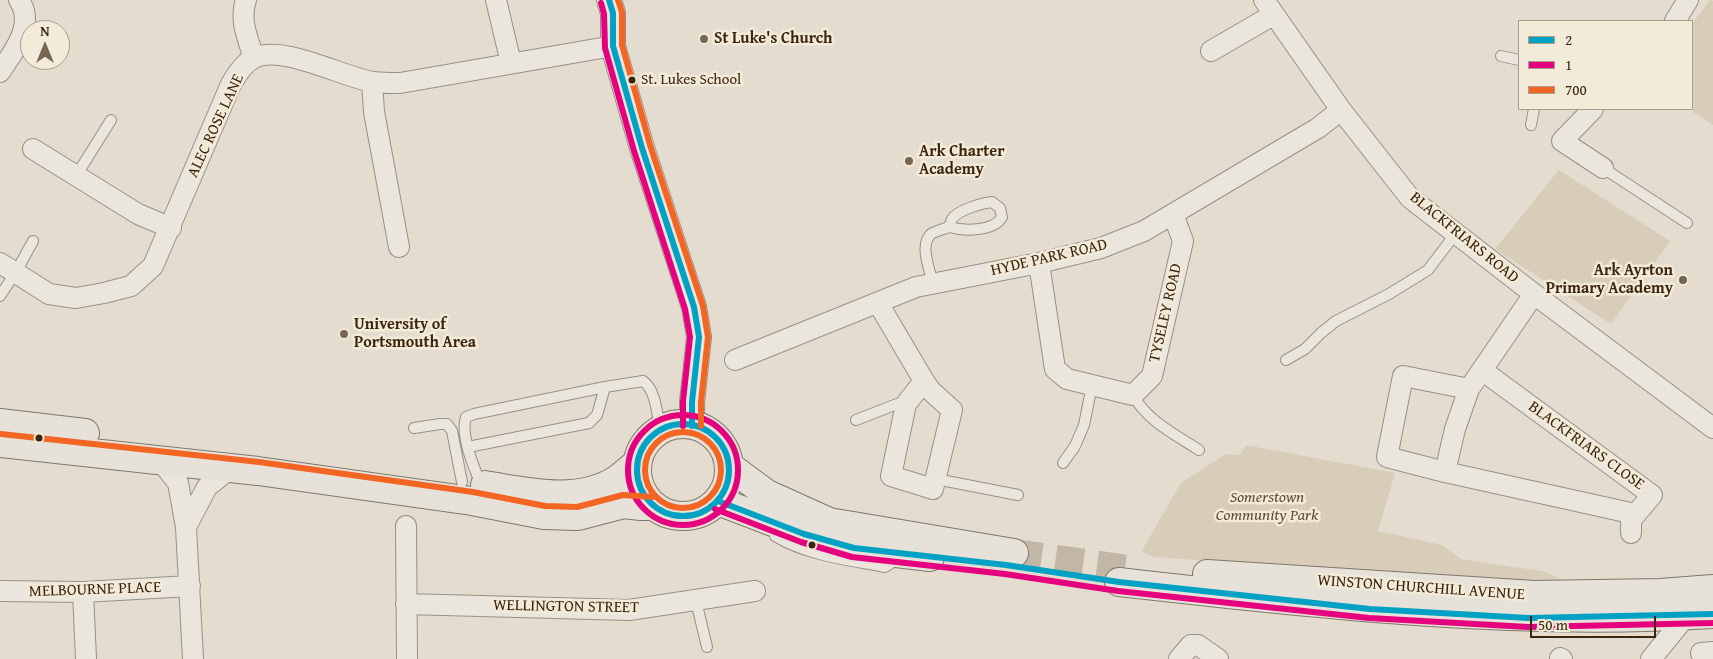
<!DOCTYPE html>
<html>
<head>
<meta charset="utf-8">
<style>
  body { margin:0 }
  #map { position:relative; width:1713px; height:659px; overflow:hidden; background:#e4dcce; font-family:"Gentium Book Plus",serif }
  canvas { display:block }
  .legend { position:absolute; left:1518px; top:20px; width:175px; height:90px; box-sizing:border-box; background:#f3ebd9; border:1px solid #aa9c87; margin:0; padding:6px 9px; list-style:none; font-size:15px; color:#3c250d }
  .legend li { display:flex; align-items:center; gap:10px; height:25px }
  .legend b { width:25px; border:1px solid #aa9c87 }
  .north { position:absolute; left:20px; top:20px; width:50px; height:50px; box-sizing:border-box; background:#f3ebd9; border:1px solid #aa9c87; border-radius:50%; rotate:0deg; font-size:14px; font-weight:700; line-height:20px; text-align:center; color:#3c250d }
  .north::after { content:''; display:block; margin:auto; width:18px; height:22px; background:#776551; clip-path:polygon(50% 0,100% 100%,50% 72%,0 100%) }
  .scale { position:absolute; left:1530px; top:616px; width:126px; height:22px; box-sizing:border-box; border:2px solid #3c250d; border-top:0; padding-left:6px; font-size:15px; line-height:18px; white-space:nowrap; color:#3c250d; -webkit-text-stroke:4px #f3ebd9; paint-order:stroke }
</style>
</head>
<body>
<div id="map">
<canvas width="1713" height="659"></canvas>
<ul class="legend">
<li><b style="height:6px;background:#03a2c4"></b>2</li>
<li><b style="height:6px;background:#e5007d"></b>1</li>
<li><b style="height:6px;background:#f26522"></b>700</li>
</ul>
<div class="north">N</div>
<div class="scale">50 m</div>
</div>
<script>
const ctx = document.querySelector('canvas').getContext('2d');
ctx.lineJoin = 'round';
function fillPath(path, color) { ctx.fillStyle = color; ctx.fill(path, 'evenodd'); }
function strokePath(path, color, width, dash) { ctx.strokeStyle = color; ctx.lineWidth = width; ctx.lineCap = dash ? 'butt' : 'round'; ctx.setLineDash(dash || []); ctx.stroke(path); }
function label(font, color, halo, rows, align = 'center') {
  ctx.font = font + ' "Gentium Book Plus",serif'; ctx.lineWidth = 5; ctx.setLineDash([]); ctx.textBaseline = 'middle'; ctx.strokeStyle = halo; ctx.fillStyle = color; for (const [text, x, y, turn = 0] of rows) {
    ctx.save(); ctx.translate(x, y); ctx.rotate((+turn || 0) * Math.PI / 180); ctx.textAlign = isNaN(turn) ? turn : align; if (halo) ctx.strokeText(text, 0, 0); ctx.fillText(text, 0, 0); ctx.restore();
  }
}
const green = new Path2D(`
  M1710,0L1713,1V125L1693,112L1694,106L1692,105V24Z
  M1559,170L1670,241L1611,324L1495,249Z
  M1246,445L1395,473L1378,531L1442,545L1461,559L1547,572L1573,587L1155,557L1141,552L1181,483L1226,454L1240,455Z`);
const primaryTunnel = new Path2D(`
  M1014,553L1128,569`);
const service = new Path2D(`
  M1501,56L1519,60
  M1531,125L1534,109
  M1603,168L1687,223
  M76,176L111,120
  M933,284C930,270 919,245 931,234C936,231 944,229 949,227C950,224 951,222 952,219C958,210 982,203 992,202L1000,208L1002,217C994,232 963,231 949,227
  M0,296L16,272L33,241
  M1286,360L1305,349L1321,333L1336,321L1389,294L1428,270L1456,233
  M1133,395C1146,420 1176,435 1199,450
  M856,420L897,404H906
  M414,428L440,424H447L452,431L462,482
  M468,447L589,423L597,415L605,387
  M1063,463L1075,446L1084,425L1092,385
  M936,479L1018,495
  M481,484C474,468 460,435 466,417L474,414L605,387L643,381C656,390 657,414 660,429
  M775,536C808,556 849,560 885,567L898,559
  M696,601L707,647`);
const minor = new Path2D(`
  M246,0C239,20 248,39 254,58
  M496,0L511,63
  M1264,0L1341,110L1410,198L1534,294L1713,428
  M1675,21L1688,0
  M1211,51L1273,15
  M0,72C13,52 36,25 19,0
  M372,82L374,112L399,247
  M1593,109L1562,141L1603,168
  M33,149L138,214L171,228
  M0,263L49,294L76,298L104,293L131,286L153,266L231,84C237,74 244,63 254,58C283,44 342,77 373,82C382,83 391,83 400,83L613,46
  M1039,263L1055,369L1067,379L1133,395L1152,376L1183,241L1173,214
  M878,303L924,381L931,391L952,410L933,489L891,476L906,404L924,381
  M735,360L916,287L1039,263L1101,248L1144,231L1318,128L1341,110
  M1483,371L1652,495L1631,520V533
  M1469,389L1403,376L1387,457L1445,472L1455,429L1469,389L1534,294
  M160,460L178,483L186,527L193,659
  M1445,472L1635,514
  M406,526L407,659
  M186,527L207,487L231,468
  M0,591L83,592L190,586
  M83,592L86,659
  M406,604L629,610L755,591
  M1701,653L1713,652
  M1560,658L1562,659
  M1179,659L1191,645H1198L1218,659
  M1651,659L1686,616`);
const tertiary = new Path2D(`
  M609,0L613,13V46L642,148L694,307L699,337L692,402V426`);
const primary = new Path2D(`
  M0,423L85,433
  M637 470a46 46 0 1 1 92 0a46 46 0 1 1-92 0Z
  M0,443L258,471L472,501L544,515L578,516L624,504L641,506H652
  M729,466L767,494L829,522L1014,553
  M485,485C527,492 579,505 618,479C624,474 630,469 636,464
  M718,501L804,534L854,548L930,557
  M1207,574L1534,595L1660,593L1713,589
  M1119,582C1316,604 1514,627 1713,614`);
const bus1 = new Path2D(`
  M609,0L613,13V46L642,148L694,307L699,337L692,402V426
  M637 470a46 46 0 1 1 92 0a46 46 0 1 1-92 0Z
  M718,501L804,534L854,548L1006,565L1119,582L1370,609L1528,618L1713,614`);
const bus2 = new Path2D(`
  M601,3L604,14L605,48L634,151L685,309L690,337L683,401V426
  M628 470a55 55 0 1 1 110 0a55 55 0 1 1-110 0Z
  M715,509L801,542L852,557L1005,574L1118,591L1369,618L1528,627L1713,623`);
const bus3 = new Path2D(`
  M618,0L622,12V45L650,145L703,306L708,337L701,402V426
  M645 470a38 38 0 1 1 76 0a38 38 0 1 1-76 0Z
  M1,434L259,462L473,492L545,506L577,507L623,495L652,497`);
const markers = [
  [704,39,5,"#776551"],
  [632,80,4.5,"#3c250d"],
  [909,161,5,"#776551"],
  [1683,280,5,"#776551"],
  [344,334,5,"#776551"],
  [39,438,4.5,"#3c250d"],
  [812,545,4.5,"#3c250d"]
];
const busNames = [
  ["St. Lukes School",641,80]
];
const poiNames = [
  ["St Luke's Church",714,39],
  ["Ark Charter",919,152],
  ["Academy",919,170],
  ["Ark Ayrton",1673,271,"right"],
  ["Primary Academy",1673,289,"right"],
  ["University of",354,325],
  ["Portsmouth Area",354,343]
];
const streetNames = [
  ["ALEC ROSE LANE",216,126,-65],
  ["BLACKFRIARS ROAD",1464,238,39],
  ["HYDE PARK ROAD",1049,258,-13],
  ["TYSELEY ROAD",1166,313,-77],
  ["BLACKFRIARS CLOSE",1586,446,36],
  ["WINSTON CHURCHILL AVENUE",1421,588,4],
  ["MELBOURNE PLACE",95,590,-2],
  ["WELLINGTON STREET",566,607,1]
];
const parkNames = [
  ["Somerstown",1267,498],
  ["Community Park",1267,516]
];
fillPath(green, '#d8cdb8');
strokePath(primaryTunnel, '#c2b7a7', 28, [28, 14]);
strokePath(service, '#989085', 12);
strokePath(minor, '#989085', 22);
strokePath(tertiary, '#989085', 26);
strokePath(primary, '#7f776c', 30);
strokePath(service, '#eae6de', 10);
strokePath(minor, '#eae6de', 20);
strokePath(tertiary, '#eae6de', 24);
strokePath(primary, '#e7e2d9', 28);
strokePath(bus1, '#03a2c4', 6);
strokePath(bus2, '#e5007d', 6);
strokePath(bus3, '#f26522', 6);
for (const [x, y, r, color] of markers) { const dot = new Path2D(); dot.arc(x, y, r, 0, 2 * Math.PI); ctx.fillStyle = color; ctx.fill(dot); strokePath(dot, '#f3ebd9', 2); }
label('15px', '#3c250d', '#f3ebd9', busNames, 'left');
label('bold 16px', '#3c250d', '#f3ebd9', poiNames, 'left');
label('16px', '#3c250d', '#f3ebd9', streetNames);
label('italic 16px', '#614c33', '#f3ebd9', parkNames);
</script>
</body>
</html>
